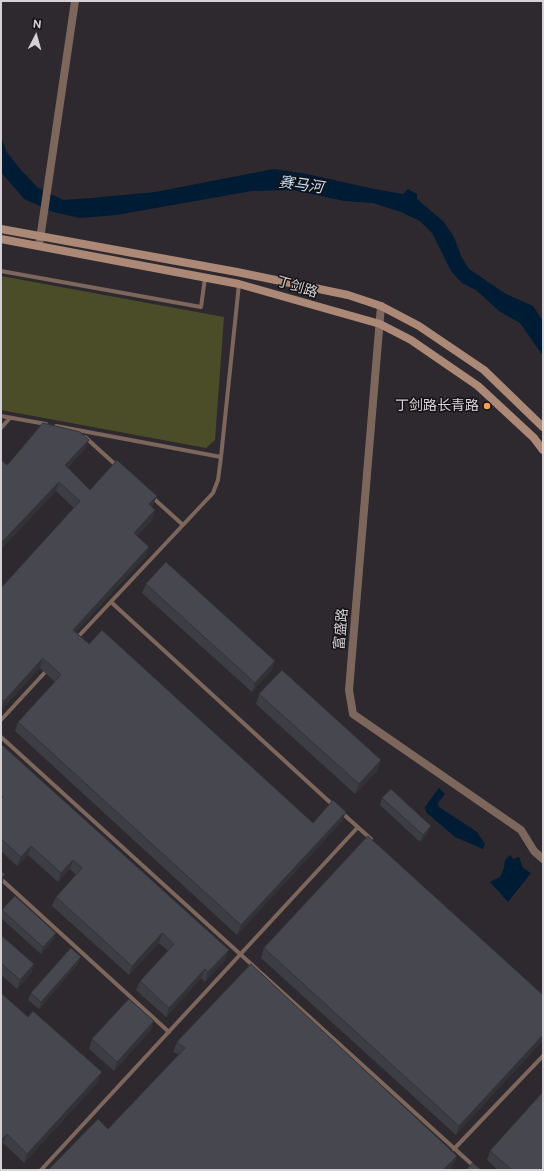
<!DOCTYPE html>
<html>
<head>
<meta charset="utf-8">
<style>
  body { margin:0 }
  #map { position:relative; width:544px; height:1171px; overflow:hidden; background:#2d292e; font-family:"Public Sans",sans-serif }
  canvas { display:block }
  .frame { position:absolute; inset:0; border:2px solid #d5d2d6; pointer-events:none }
  .north { position:absolute; left:16px; top:16px; width:40px; height:40px; -webkit-text-stroke:3px #141215; paint-order:stroke; rotate:6deg; font-size:11px; font-weight:700; line-height:16px; text-align:center; color:#d5d2d6 }
  .north::after { content:''; display:block; margin:auto; width:14px; height:18px; background:#d5d2d6; clip-path:polygon(50% 0,100% 100%,50% 72%,0 100%) }
</style>
</head>
<body>
<div id="map">
<canvas width="544" height="1171"></canvas>
<div class="frame"></div>
<div class="north">N</div>
</div>
<script>
const ctx = document.querySelector('canvas').getContext('2d');
ctx.lineJoin = 'round';
function fillPath(path, color) { ctx.fillStyle = color; ctx.fill(path, 'evenodd'); }
function strokePath(path, color, width, dash) { ctx.strokeStyle = color; ctx.lineWidth = width; ctx.lineCap = dash ? 'butt' : 'round'; ctx.setLineDash(dash || []); ctx.stroke(path); }
function label(font, color, halo, rows, align = 'center') {
  ctx.font = font + ' "Public Sans","Noto Sans SC",sans-serif'; ctx.lineWidth = 3; ctx.setLineDash([]); ctx.textBaseline = 'middle'; ctx.strokeStyle = halo; ctx.fillStyle = color; for (const [text, x, y, turn = 0] of rows) {
    ctx.save(); ctx.translate(x, y); ctx.rotate((+turn || 0) * Math.PI / 180); ctx.textAlign = isNaN(turn) ? turn : align; if (halo) ctx.strokeText(text, 0, 0); ctx.fillText(text, 0, 0); ctx.restore();
  }
}
const green = new Path2D(`
  M1,276L224,317L215,440L206,448L1,410Z`);
const water = new Path2D(`
  M1,136L6,151L20,169L38,188L63,200L92,198L155,192L274,169L307,174L374,189L403,194L408,189L417,194V199L444,222L454,237L461,256L469,269L506,294L533,306L543,321V356L520,323L499,311L476,290L462,283L451,271L432,233L420,221L401,212L373,203L344,201L293,190L252,191L116,215L80,218L53,212L24,199L1,172Z
  M439,788L445,794L438,803L439,807L477,832L485,844L483,849L455,837L426,812L425,807Z
  M510,855L513,859L519,857L523,868L531,873L508,902L490,882L500,877L504,868L505,860Z`);
const lane = new Path2D(`
  M1,271L201,307L205,278
  M1,416L46,424
  M56,426L221,457
  M1,428L10,418
  M85,437L117,466
  M152,497L183,525
  M111,602L334,806
  M76,639L213,493L218,480L221,457L239,284
  M1,720L48,669
  M1,737L478,1170
  M341,812L371,839
  M1,879L169,1032
  M454,1149L543,1056
  M41,1170L358,827`);
const street = new Path2D(`
  M39,246L75,1
  M381,306L349,690L353,714L521,830L534,851L543,859`);
const secondary = new Path2D(`
  M1,229L237,272L348,295L381,306L419,326L484,370L543,427
  M1,239L239,284L380,324L411,340L478,386L534,438L543,450`);
const wall = new Path2D(`
  M89,440L85,449L68,467L90,490L153,505L151,507L155,510L152,520L137,536L149,547L146,556L76,632L89,644L313,823L346,812L342,821L237,935L15,731L18,722L55,682L40,668L1,710V588L74,508L56,491L1,549V460L7,465Z
  M146,584L272,670L252,692L142,593Z
  M259,694L378,770L355,794L256,704Z
  M1,744L225,960L205,982L201,978L166,1017L136,990L140,981L168,951L159,943L129,975L52,906L56,897L76,875L70,869L58,882L28,855L17,866L1,851Z
  M382,798L428,833L420,842L380,805Z
  M2,910L56,933L53,940L41,954L1,918V913Z
  M1,935L34,964L31,973L17,989L1,975Z
  M264,948L543,995L456,1135L261,958Z
  M78,964L39,1009L28,1000L31,993Z
  M1,993L98,1082L24,1163L3,1143Z
  M151,1030L114,1071L89,1049L92,1039Z
  M177,1042L457,1156L453,1165L108,1129L179,1055L173,1052Z
  M490,1151L543,1170H498L487,1160Z`);
const shadedWall = new Path2D(`
  M89,440L85,449L62,474L65,465Z
  M59,482L56,491L1,549V543Z
  M157,496L153,505L145,514L149,504Z
  M155,510L152,520L131,543L134,533Z
  M149,547L146,556L70,639L73,630Z
  M43,658L40,668L1,710L4,701Z
  M275,661L272,670L252,692L255,683Z
  M381,760L378,770L355,794L359,784Z
  M346,812L342,821L237,935L241,925Z
  M431,826L428,833L420,842L423,835Z
  M31,846L28,855L17,866L21,857Z
  M73,860L70,869L58,882L61,873Z
  M5,874L2,884H1V879Z
  M56,933L53,940L41,954L43,947Z
  M162,933L159,943L129,975L132,966Z
  M229,950L225,960L205,982L208,972Z
  M81,957L78,964L39,1009L41,1002Z
  M34,964L31,973L17,989L20,980Z
  M205,969L201,978L166,1017L169,1008Z
  M154,1021L151,1030L114,1071L117,1062Z
  M543,1035V1041L456,1135L459,1126Z
  M102,1072L98,1082L24,1163L27,1154Z
  M7,1134L3,1143L1,1146V1140Z
  M457,1156L453,1165L449,1170H443Z`);
const building = new Path2D(`
  M43,423L80,432L89,440L65,465L90,490L117,460L157,496L149,504L155,510L134,533L149,547L73,630L89,644L102,630L313,823L333,800L346,812L241,925L18,722L61,675L43,658L4,701L1,698V588L80,501L59,482L1,543V460L7,465Z
  M166,562L275,661L255,683L146,584Z
  M282,670L381,760L359,784L259,694Z
  M1,744L229,950L208,972L205,969L169,1008L140,981L174,944L162,933L132,966L56,897L82,868L73,860L61,873L31,846L21,857L1,839V799L3,797L1,795Z
  M391,789L431,826L423,835L382,798Z
  M368,836L543,995V1035L459,1126L264,948Z
  M1,871L5,874L1,879Z
  M15,896L56,933L43,947L2,910Z
  M1,935L34,964L20,980L1,963Z
  M71,948L81,957L41,1002L31,993Z
  M251,964L457,1156L443,1170H48L98,1119L108,1129L185,1048L177,1042Z
  M1,993L28,1017L33,1011L102,1072L27,1154L7,1134L1,1140Z
  M129,999L154,1021L117,1062L92,1039Z
  M543,1092V1170H512L490,1151Z
  M473,1163L481,1170H466Z`);
const markers = [
  [487,406,4,"#f8a14a"]
];
const streetNames = [
  ["丁剑路",297,287,17],
  ["富盛路",341,629,-85]
];
const poiNames = [
  ["丁剑路长青路",479,406]
];
const waterNames = [
  ["赛马河",301,185,8]
];
fillPath(green, '#4b4d28');
fillPath(water, '#001b34');
strokePath(lane, '#7d675c', 4);
strokePath(street, '#7d675c', 8);
strokePath(secondary, '#ac8977', 8);
fillPath(wall, '#3d3e44');
fillPath(shadedWall, '#323237');
fillPath(building, '#47484f');
strokePath(building, '#323237', 1);
for (const [x, y, r, color] of markers) { const dot = new Path2D(); dot.arc(x, y, r, 0, 2 * Math.PI); ctx.fillStyle = color; ctx.fill(dot); strokePath(dot, '#141215', 1.5); }
label('14px', '#d5d2d6', '#141215', streetNames);
label('14px', '#d5d2d6', '#141215', poiNames, 'right');
label('italic 15px', '#c7def6', '#141215', waterNames);
</script>
</body>
</html>
